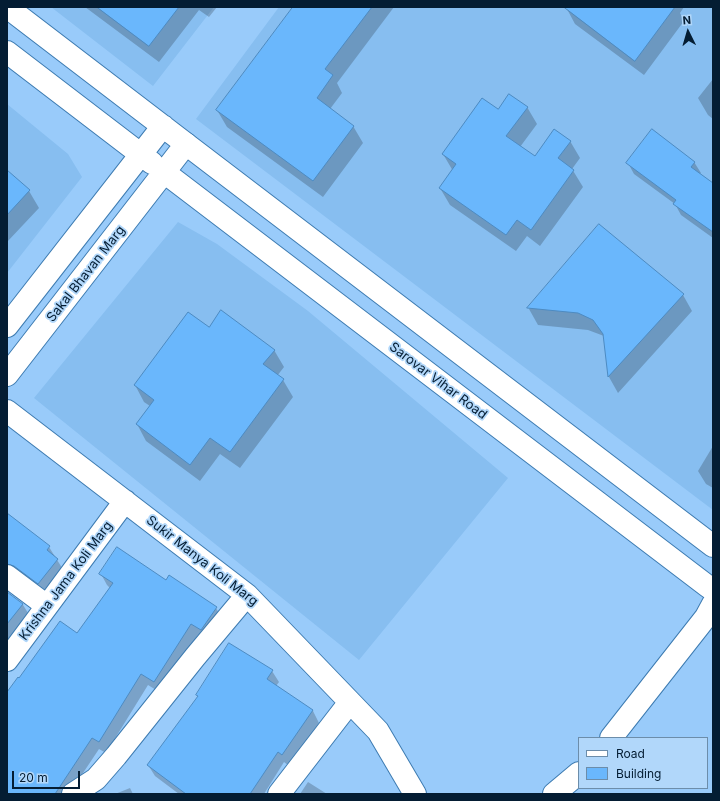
<!DOCTYPE html>
<html>
<head>
<meta charset="utf-8">
<style>
  body { margin:0 }
  #map { position:relative; width:720px; height:801px; overflow:hidden; background:#99cbfa; font-family:Inter,sans-serif }
  canvas { display:block }
  .frame { position:absolute; inset:0; border:8px solid #041d33; pointer-events:none }
  .legend { position:absolute; left:578px; top:737px; width:130px; height:52px; box-sizing:border-box; background:#b1d7fa; border:1px solid #6c8daa; margin:0; padding:5px 7px; list-style:none; font-size:12px; color:#041d33 }
  .legend li { display:flex; align-items:center; gap:8px; height:20px }
  .legend b { width:20px; border:1px solid #6c8daa }
  .north { position:absolute; left:668px; top:12px; width:40px; height:40px; -webkit-text-stroke:3px #b1d7fa; paint-order:stroke; rotate:355deg; font-size:11px; font-weight:700; line-height:16px; text-align:center; color:#041d33 }
  .north::after { content:''; display:block; margin:auto; width:14px; height:18px; background:#041d33; clip-path:polygon(50% 0,100% 100%,50% 72%,0 100%) }
  .scale { position:absolute; left:12px; top:771px; width:68px; height:18px; box-sizing:border-box; border:2px solid #041d33; border-top:0; padding-left:5px; font-size:12px; line-height:14px; white-space:nowrap; color:#041d33; -webkit-text-stroke:3px #b1d7fa; paint-order:stroke }
</style>
</head>
<body>
<div id="map">
<canvas width="720" height="801"></canvas>
<div class="frame"></div>
<ul class="legend">
<li><b style="height:5px;background:#fff"></b>Road</li>
<li><b style="height:11px;background:#6ab7fc"></b>Building</li>
</ul>
<div class="north">N</div>
<div class="scale">20 m</div>
</div>
<script>
const ctx = document.querySelector('canvas').getContext('2d');
ctx.lineJoin = 'round';
function fillPath(path, color) { ctx.fillStyle = color; ctx.fill(path, 'evenodd'); }
function strokePath(path, color, width, dash) { ctx.strokeStyle = color; ctx.lineWidth = width; ctx.lineCap = dash ? 'butt' : 'round'; ctx.setLineDash(dash || []); ctx.stroke(path); }
function label(font, color, halo, rows, align = 'center') {
  ctx.font = font + ' Inter,sans-serif'; ctx.lineWidth = 3.5; ctx.setLineDash([]); ctx.textBaseline = 'middle'; ctx.strokeStyle = halo; ctx.fillStyle = color; for (const [text, x, y, turn = 0] of rows) {
    ctx.save(); ctx.translate(x, y); ctx.rotate((+turn || 0) * Math.PI / 180); ctx.textAlign = isNaN(turn) ? turn : align; if (halo) ctx.strokeText(text, 0, 0); ctx.fillText(text, 0, 0); ctx.restore();
  }
}
const built = new Path2D(`
  M51,7H214L153,86Z
  M279,7H713V510L196,119Z
  M7,104L68,154L82,177L7,273Z
  M178,222L217,244L308,311L508,478L359,660L34,398Z`);
const shadow = new Path2D(`
  M85,7H217L209,17L199,10L159,62Z
  M294,7H394L337,83L342,93L330,109L353,126L363,143L323,197L227,127L217,110Z
  M568,7H684L680,13L684,21L644,75L575,24L567,9Z
  M713,79V119L708,115L698,98Z
  M527,107L537,124L520,147L535,158L570,141L580,158L572,169L583,187L540,246L527,236L516,251L450,205L440,188L453,171L443,154L498,111Z
  M694,162L701,173L699,175L713,185V238L681,215L675,204L634,174L628,163Z
  M7,171L29,191L39,208L7,242Z
  M599,225L683,295L692,311L618,393L609,377L604,336L588,330L538,325L529,309Z
  M209,329L274,350L284,367L277,376L283,380L293,397L240,468L220,454L200,481L146,441L137,424L150,406L144,402L135,385Z
  M713,446V488L706,484L698,471Z
  M7,523L49,547L64,571L45,595L7,577Z
  M101,574L166,581L216,608L223,620L208,641L198,635L161,693L148,685L106,753L99,749L69,794H7V694L19,679L78,634L110,588L107,585Z
  M7,593L23,605L30,616L7,642Z
  M272,671L279,682L276,686L313,711L319,723L289,766L284,762L264,794H179L155,776L148,765Z
  M308,782L327,794H300Z
  M130,788L133,794H115Z`);
const building = new Path2D(`
  M97,7H179L149,46Z
  M293,7H372L325,69L333,75L317,98L354,126L313,181L216,110Z
  M564,7H675L635,61Z
  M509,94L528,107L506,136L535,156L554,129L571,141L558,158L574,170L531,230L517,220L506,235L439,188L456,164L442,154L482,98L498,109Z
  M652,129L695,162L691,167L713,183V232L673,204L676,200L626,163Z
  M7,170L30,190L7,215Z
  M599,224L684,294L608,377L603,334L593,320L578,313L527,308Z
  M221,310L275,350L263,364L284,379L230,452L210,438L190,465L136,424L154,400L134,385L188,312L209,327Z
  M7,513L50,546L47,550L58,559L38,584L14,566L7,564Z
  M117,547L166,580L169,575L217,607L201,630L191,624L154,682L141,674L99,742L92,738L55,794H7V692L18,677L19,678L60,621L77,633L113,583L99,574Z
  M7,592L23,604L7,624Z
  M229,643L273,670L267,679L313,710L282,755L278,752L250,794H186L147,765L198,696L196,695Z`);
const minor = new Path2D(`
  M186,144L713,546
  M164,172L706,585L713,590
  M7,411L247,595L378,731L415,794
  M7,576L47,606
  M7,660L125,501
  M611,738L706,617L713,604
  M73,794L96,779L116,756L195,657L247,595
  M279,794L350,702
  M554,794L579,773`);
const major = new Path2D(`
  M7,7L186,144L7,375
  M7,52L152,163
  M7,326L163,126`);
const streetNames = [
  ["Sakal Bhavan Marg",86,274,-52],
  ["Sarovar Vihar Road",438,381,37],
  ["Sukir Manya Koli Marg",202,561,38],
  ["Krishna Jama Koli Marg",66,581,-53]
];
fillPath(built, '#87bef0');
fillPath(shadow, '#0003');
fillPath(building, '#6ab7fc');
strokePath(building, '#4d8bc2', 1);
strokePath(minor, '#3d7bb1', 24);
strokePath(major, '#3d7bb1', 24);
strokePath(minor, '#fff', 22);
strokePath(major, '#fff', 22);
label('13px', '#041d33', '#b1d7fa', streetNames);
</script>
</body>
</html>
